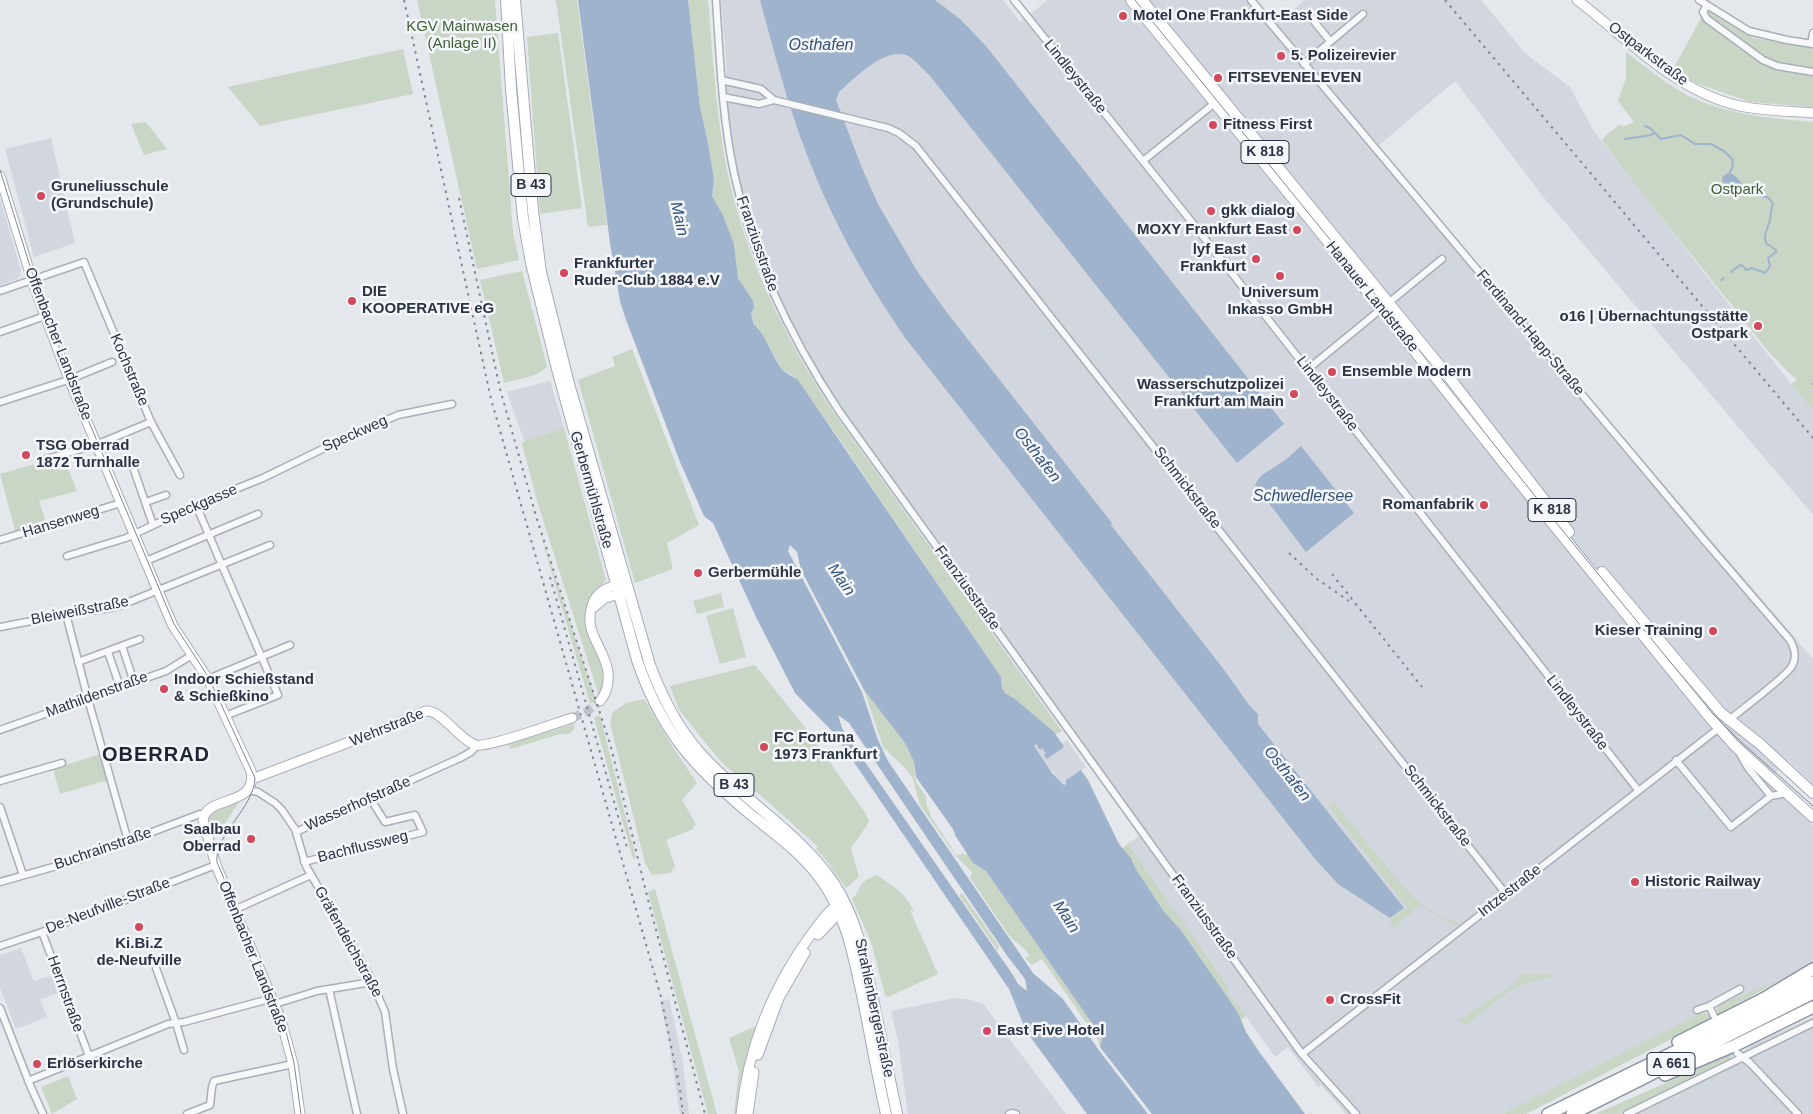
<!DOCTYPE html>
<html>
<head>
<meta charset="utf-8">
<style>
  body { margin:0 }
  canvas { display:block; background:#e4e7ec }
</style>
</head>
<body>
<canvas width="1813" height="1114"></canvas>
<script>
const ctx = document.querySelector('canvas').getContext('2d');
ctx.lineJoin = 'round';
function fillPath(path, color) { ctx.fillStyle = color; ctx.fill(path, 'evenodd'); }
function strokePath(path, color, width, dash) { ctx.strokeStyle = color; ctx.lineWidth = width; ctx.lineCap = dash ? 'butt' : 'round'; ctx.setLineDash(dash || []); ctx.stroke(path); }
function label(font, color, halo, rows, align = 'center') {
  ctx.font = font + ' Helvetica,sans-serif'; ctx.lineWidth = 5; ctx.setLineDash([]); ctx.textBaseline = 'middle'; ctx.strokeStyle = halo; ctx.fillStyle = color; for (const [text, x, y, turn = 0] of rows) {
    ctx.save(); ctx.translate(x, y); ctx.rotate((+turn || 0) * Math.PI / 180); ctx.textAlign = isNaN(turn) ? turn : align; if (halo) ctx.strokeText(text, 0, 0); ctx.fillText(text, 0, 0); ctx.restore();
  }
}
const built = new Path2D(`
  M721,0H1003L1020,22L1048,0H1250L1813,659V784L1788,760L1768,780L1813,826V965L1791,979H1782L1699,1014L1502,1114H1346L1321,1085L1318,1087L1288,1047L1275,1057L1227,990L1229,988L1128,844L1143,833L839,411L777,301L739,195L723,97L727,72Z
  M1305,0H1481L1526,54L1570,87L1593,130L1791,384L1813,410V515L1545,199L1455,81L1379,145L1274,26Z
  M51,138L75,243L34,257L5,149Z
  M0,198L21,271L19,278L0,285Z
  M550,381L564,428L524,441L507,392Z
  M1054,732L1062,743L1067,740L1086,767L1066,780V783L1064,785L1048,767L959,828L956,827L949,817L945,806L974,788Z
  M21,948L34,981L54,975L60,992L40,1000L47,1017L16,1029L0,988V955Z
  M955,998L972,1000L984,1005L1066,1114H908L898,1041L891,1011Z
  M669,999L683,1063L689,1114H680L669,1043L660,1001Z
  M1813,1017V1114H1618L1730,1060L1752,1045Z`);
const green = new Path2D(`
  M417,0H495L513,233L519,260L477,269Z
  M556,0H577L607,225L588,227Z
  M688,0H708C713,57 716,115 727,170C745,258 787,342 836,416L1062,731L1056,734L1014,698L1005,693L1002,688L1001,677L838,437L795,377L782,369L758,327L754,325L751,314L754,307L738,278L734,244L723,215L712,196L714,179L707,138L700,107Z
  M1707,7L1753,38L1813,47V107L1750,102L1696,83L1672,71Z
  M558,33L582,208L540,214L527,37Z
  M403,49L413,94L260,126L228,87Z
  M1626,52C1646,67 1667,85 1689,96C1728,115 1771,118 1813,122V410L1791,384L1797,380C1768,355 1746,322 1722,293C1682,242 1640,193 1602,140L1607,134L1619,125L1625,126L1634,122L1618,101L1626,78Z
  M146,122L167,149L144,155L131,124Z
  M522,271L547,366C540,377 517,379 504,383L480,280Z
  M632,349L699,525L667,543L673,569L635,583L578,380L615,366L612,357Z
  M564,428L606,580C600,588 591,596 587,605C578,631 602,648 604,673C605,681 602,688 599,696L538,504L522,444L524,441Z
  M63,456L77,491L39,501L46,522L43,526L16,534L0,474Z
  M539,529L596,700L590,704Z
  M721,593L724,607L697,614L693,601Z
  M733,608L746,657L720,664L706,616Z
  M755,665L808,731L866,814L869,821L868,824L851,848L859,877L846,888L826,860L816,849L818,847L766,800L721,762L679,710L670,686Z
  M864,690L905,743L914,762L915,778L917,784L926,796L927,806L932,818L957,856L963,853L965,855L967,854L976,865L986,871L1102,1038L1100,1047L1098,1040L1042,959L1032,965L1025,958L1029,956L1025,949L1011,938L970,878L972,872L956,856L920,805L913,779L907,770L883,747Z
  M644,699L670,743L697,783L682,800L696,824L693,829L666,840L675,866L670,873L652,875L645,863L610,723L612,713L626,703Z
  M600,715L636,858L633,859L594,718Z
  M574,724V730L569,734H560L511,749L509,748L510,744Z
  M100,754L108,780L60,794L53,769Z
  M237,801L239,802L221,829L209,823L208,817L210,814Z
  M1334,802L1404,888L1422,904L1439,916L1459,923L1456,926L1427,911V909L1421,905L1393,928L1390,920L1407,907L1328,806Z
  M1128,844L1230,989L1227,991L1246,1016L1242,1020L1180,929L1165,913L1136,869L1133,861L1122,848Z
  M877,875C894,887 906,893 914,912L910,910L938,974L888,997L885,995L871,942L852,899C865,886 854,884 877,875Z
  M655,889L717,1114H708L648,892Z
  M962,893L999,946L998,951L959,895Z
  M1519,974L1559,975L1525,983L1507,992L1465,1026L1459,1020L1519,980Z
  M1782,979L1718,1015L1717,1007L1720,1004Z
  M1706,1013L1712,1018L1526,1114H1502L1699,1014Z
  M756,1026L743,1077L737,1114H734L739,1071L729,1038Z
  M1732,1054L1730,1060L1618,1114H1595Z
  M68,1076L77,1099L52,1114L41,1087Z`);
const water = new Path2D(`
  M578,0H688L700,107L707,138L714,179L712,196L723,215L734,244L738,278L753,301L754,307L751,314L754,325C764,331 773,358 782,369C786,374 793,376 798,380L1001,677L1002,688L1005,693L1014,698L1054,732L1064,747L1047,759L1044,755L1046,754L1042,748L1040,750L1036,744L1034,746L1052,773L1064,785L1066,784V780L1081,770L1088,780L1119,844L1131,858L1136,869L1165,913L1180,929L1228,998L1239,1015L1246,1032L1260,1053L1305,1114H1152L1100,1047L1102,1038L986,871L973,863L955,835L953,829L916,777L914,762L905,743L864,690L801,570L797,552L790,545L788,551L862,692L878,740L888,761L1033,973L1063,999L1098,1049L1148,1114H1087L1026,1031L1009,989L834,733L795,693L757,619L713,523L704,516L680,462L625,317L620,301L610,243ZM838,715L849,723L1008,957L1025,979L1027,991L1018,984L1013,975L849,739L842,728Z
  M760,0H935L960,19L986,46L1284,424L1237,463L930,76C923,70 914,58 906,55C883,48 855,78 839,92L836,100L862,168L878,204L917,271L948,314L1112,523L1111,525L1225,671L1249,705L1258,714V724L1404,908L1390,918L1338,884L1316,860L906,339C866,281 831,219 806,152C787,103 774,51 760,0Z
  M1728,173C1740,175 1742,187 1749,193L1735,196L1722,181L1723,176Z
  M1301,446L1354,513L1306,552L1255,485C1260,473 1273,469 1282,462C1289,458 1295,451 1301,446Z`);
const stream = new Path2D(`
  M1645,126L1650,128L1655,133
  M1625,139L1651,135L1655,133L1661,139L1681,135L1695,144H1711L1724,151L1732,159L1733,166L1729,174
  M1731,272L1740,265L1743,266L1746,270L1752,268L1765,273L1770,266L1768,258L1776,252V250L1766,243C1763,233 1768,229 1770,220C1771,214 1771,209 1773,204L1769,198L1749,192
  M1721,280L1724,278
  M1812,384H1813`);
const secondaryTunnel = new Path2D(`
  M572,718L586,712L600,701`);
const street = new Path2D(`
  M716,0C720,58 722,116 734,173C752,259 791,338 839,411L1302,1054L1356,1114
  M1014,0L1183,211L1638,790
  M1251,0L1704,540L1790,640C1795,649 1797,657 1792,666C1787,676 1741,710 1729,720
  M1699,0L1749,31L1787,40L1813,44
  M1707,5L1703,12L1707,19L1763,60L1777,66L1813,72
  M1308,14L1330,41
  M1811,44L1813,33
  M1304,64L1363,14
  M721,80L761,89L774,100L888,128L899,133L916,146L1506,894
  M723,97L759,104L774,100
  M1143,161L1216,102
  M0,291L84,262L151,422L180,475
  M0,332L45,316
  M1308,369L1442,259
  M0,402L68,380L112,362
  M40,461L98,444L151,422
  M133,467L153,525
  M146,502L166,495
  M196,505L278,695L225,716
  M0,540L121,503
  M67,556L126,538L196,505L263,478L343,439L398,415L452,404
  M146,561L258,514
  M66,614L88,699L128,841
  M0,627L78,612L105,609L119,606L270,545
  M122,646L134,682
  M108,652L120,687
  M78,662L140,639
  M208,679L290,645
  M0,730L166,671L192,655
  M1740,754L1748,768L1771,796
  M1676,760L1731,827L1771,796L1787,793
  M0,781L62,763
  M248,790L258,792L275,803L282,810L295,829L306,866L369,975L385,1012L393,1069L403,1114
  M0,807L23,875
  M296,832L460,758L471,752L477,745
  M304,862L423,832L415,815L385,822L370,798
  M0,882L78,860L200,814L204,815
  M234,910L311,875
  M42,932L89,1056
  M0,946L42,932L216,865
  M156,968L176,1023L184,1050
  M329,989L357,1114
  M275,1004L317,991L372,982
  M1709,1006L1740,989
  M0,1008L30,1085L43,1114
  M1697,1010L1709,1006L1714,1016
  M1737,1053L1750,1063L1798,1114
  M1302,1054L1719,728
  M28,1081L168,1024L184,1022L273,998
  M187,1114L210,1105L212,1087L214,1081L293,1064
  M1009,1114L1013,1113L1016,1114
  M1627,1114L1813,1023`);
const secondary = new Path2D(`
  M1577,0C1628,39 1676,92 1740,106C1764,111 1789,111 1813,113
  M0,176L34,286L69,379L158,591L173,626L208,679L251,771C258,808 207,794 203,820L216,865L281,1020L293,1064L300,1114
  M594,607L605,598L624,593
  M600,701C607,693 609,682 608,672C605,649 585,634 591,610C592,604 595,597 600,593C605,588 614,585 621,586
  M252,779L360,738L426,711C442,710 459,740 476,745C488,748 556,723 572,718
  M818,935L844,908
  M758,1055L779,998L805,953
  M741,1114C748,1048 773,986 812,933C821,922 828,908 842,904
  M748,1114L754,1072`);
const primary = new Path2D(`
  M506,0L511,89L523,218L531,263L557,369L637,660C661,731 694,767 750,814C776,835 802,853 822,881C846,915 853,954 862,995C870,1034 877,1074 886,1114
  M515,0L533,211L541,272L569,384L650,665C662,697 677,727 700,753C741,799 798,831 833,882C857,918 864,958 873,999C881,1037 889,1076 897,1114
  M1131,0L1317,228L1505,465L1712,720L1734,745L1813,817
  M1142,0L1449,377L1569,532
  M1602,572L1721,713L1760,744L1813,793`);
const highway = new Path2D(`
  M1678,1042L1763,999L1813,969
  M1665,1075L1736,1045L1813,1007
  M1548,1114L1784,998L1813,982
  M1572,1114L1813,993`);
const tram = new Path2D(`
  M1135,0L1376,296L1558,525L1713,714L1741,742L1813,806
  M0,170L34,279L71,379L174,624L209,678L255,778C254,808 214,835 217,862L283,1020L294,1063L301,1114`);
const rail = new Path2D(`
  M404,0L491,399L661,997L680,1090L683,1114
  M1445,0L1813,438
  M459,198L500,389L536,516L611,747L647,896L705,1114
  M1289,553L1317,579L1349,601
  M1332,574L1422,687
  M550,577L628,851`);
const markers = [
  [1123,16,5,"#d1495b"],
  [1281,56,5,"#d1495b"],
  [1218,78,5,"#d1495b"],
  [1213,125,5,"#d1495b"],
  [41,196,5,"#d1495b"],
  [1211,211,5,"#d1495b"],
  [1297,230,5,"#d1495b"],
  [1256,259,5,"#d1495b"],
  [564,273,5,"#d1495b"],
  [1280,276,5,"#d1495b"],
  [352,301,5,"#d1495b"],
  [1758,326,5,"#d1495b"],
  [1332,372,5,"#d1495b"],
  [1294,394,5,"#d1495b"],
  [26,455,5,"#d1495b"],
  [1484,505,5,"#d1495b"],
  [698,573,5,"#d1495b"],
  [1713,631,5,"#d1495b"],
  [164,689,5,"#d1495b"],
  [764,747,5,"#d1495b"],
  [251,839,5,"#d1495b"],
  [1635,882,5,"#d1495b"],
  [139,927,5,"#d1495b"],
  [1330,1000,5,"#d1495b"],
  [987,1031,5,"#d1495b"],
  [37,1064,5,"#d1495b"]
];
const shields = [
  [1265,152,48],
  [531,185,40],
  [1552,510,48],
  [734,785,40],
  [1671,1064,48]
];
const shieldNames = [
  ["K 818",1265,152],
  ["B 43",531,185],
  ["K 818",1552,510],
  ["B 43",734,785],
  ["A 661",1671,1064]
];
const poiNames = [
  ["Motel One Frankfurt-East Side",1133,16],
  ["5. Polizeirevier",1291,56],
  ["FITSEVENELEVEN",1228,78],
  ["Fitness First",1223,125],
  ["Gruneliusschule",51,187],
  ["(Grundschule)",51,204],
  ["gkk dialog",1221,211],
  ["MOXY Frankfurt East",1287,230,"right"],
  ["lyf East",1246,250,"right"],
  ["Frankfurt",1246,267,"right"],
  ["Frankfurter",574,264],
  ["Ruder-Club 1884 e.V",574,281],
  ["DIE",362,292],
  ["KOOPERATIVE eG",362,309],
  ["Universum",1280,293,"center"],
  ["Inkasso GmbH",1280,310,"center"],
  ["o16 | Übernachtungsstätte",1748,317,"right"],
  ["Ostpark",1748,334,"right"],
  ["Ensemble Modern",1342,372],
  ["Wasserschutzpolizei",1284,385,"right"],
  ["Frankfurt am Main",1284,402,"right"],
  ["TSG Oberrad",36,446],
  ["1872 Turnhalle",36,463],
  ["Romanfabrik",1474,505,"right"],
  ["Gerbermühle",708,573],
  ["Kieser Training",1703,631,"right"],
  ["Indoor Schießstand",174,680],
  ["& Schießkino",174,697],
  ["FC Fortuna",774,738],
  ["1973 Frankfurt",774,755],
  ["Saalbau",241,830,"right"],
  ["Oberrad",241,847,"right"],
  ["Historic Railway",1645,882],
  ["Ki.Bi.Z",139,944,"center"],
  ["de-Neufville",139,961,"center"],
  ["CrossFit",1340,1000],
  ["East Five Hotel",997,1031],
  ["Erlöserkirche",47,1064]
];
const parkNames = [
  ["KGV Mainwasen",462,27],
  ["(Anlage II)",462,44],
  ["Ostpark",1737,190]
];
const streetNames = [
  ["Ostparkstraße",1648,54,37],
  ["Lindleystraße",1075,77,51],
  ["Franziusstraße",757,244,71],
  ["Hanauer Landstraße",1372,297,51],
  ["Ferdinand-Happ-Straße",1530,333,50],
  ["Offenbacher Landstraße",58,344,69],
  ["Kochstraße",129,370,67],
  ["Lindleystraße",1327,394,52],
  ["Speckweg",355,434,-24],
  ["Schmickstraße",1187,488,52],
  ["Gerbermühlstraße",591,490,74],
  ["Speckgasse",199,505,-23],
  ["Hansenweg",61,522,-17],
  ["Franziusstraße",967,588,54],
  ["Bleiweißstraße",80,611,-11],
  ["Mathildenstraße",97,695,-20],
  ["Lindleystraße",1577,713,52],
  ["Wehrstraße",387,728,-22],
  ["Wasserhofstraße",358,804,-24],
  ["Schmickstraße",1437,806,52],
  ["Bachflussweg",363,847,-14],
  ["Buchrainstraße",103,849,-19],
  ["Intzestraße",1510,891,-38],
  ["De-Neufville-Straße",108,906,-21],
  ["Franziusstraße",1204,917,54],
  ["Gräfendeichstraße",348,942,61],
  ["Offenbacher Landstraße",253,957,68],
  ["Herrnstraße",65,994,70],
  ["Strahlenbergerstraße",874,1008,78]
];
const waterNames = [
  ["Osthafen",821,46],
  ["Main",679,219,77],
  ["Osthafen",1037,455,52],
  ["Schwedlersee",1303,497],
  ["Main",841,580,55],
  ["Osthafen",1287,774,52],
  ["Main",1066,917,57]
];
const districtNames = [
  ["OBERRAD",156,755]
];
fillPath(built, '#d2d6de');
fillPath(green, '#c9d6c5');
fillPath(water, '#9fb4cc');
strokePath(stream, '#9fb4cc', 2);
strokePath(secondaryTunnel, '#bfc3cb', 9, [9, 4.5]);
strokePath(street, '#a9aeb7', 9);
strokePath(secondary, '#a9aeb7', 11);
strokePath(primary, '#a3abb8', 12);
strokePath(highway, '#8b94a3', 14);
strokePath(street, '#f7f8fa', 6);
strokePath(secondary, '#fff', 9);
strokePath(primary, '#fff', 10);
strokePath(highway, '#fff', 11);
strokePath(tram, '#7d8696', 1);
strokePath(rail, '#7d8696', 2, [2.5, 5]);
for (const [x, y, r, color] of markers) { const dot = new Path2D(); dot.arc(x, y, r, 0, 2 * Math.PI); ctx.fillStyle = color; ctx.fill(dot); strokePath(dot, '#f4f6f9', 2); }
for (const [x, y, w] of shields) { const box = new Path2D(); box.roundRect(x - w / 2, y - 11.5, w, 23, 4); ctx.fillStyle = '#f4f6f9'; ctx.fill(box); strokePath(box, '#2b3445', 1); }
label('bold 14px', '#2b3445', null, shieldNames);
label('bold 15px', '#2b3445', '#f4f6f9', poiNames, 'left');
label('15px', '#3f6138', '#f4f6f9', parkNames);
label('15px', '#2b3445', '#f4f6f9', streetNames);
label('italic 16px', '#34527a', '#f4f6f9', waterNames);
ctx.letterSpacing = '1px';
label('bold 20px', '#1d2536', '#f4f6f9', districtNames);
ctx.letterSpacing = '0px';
</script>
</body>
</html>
